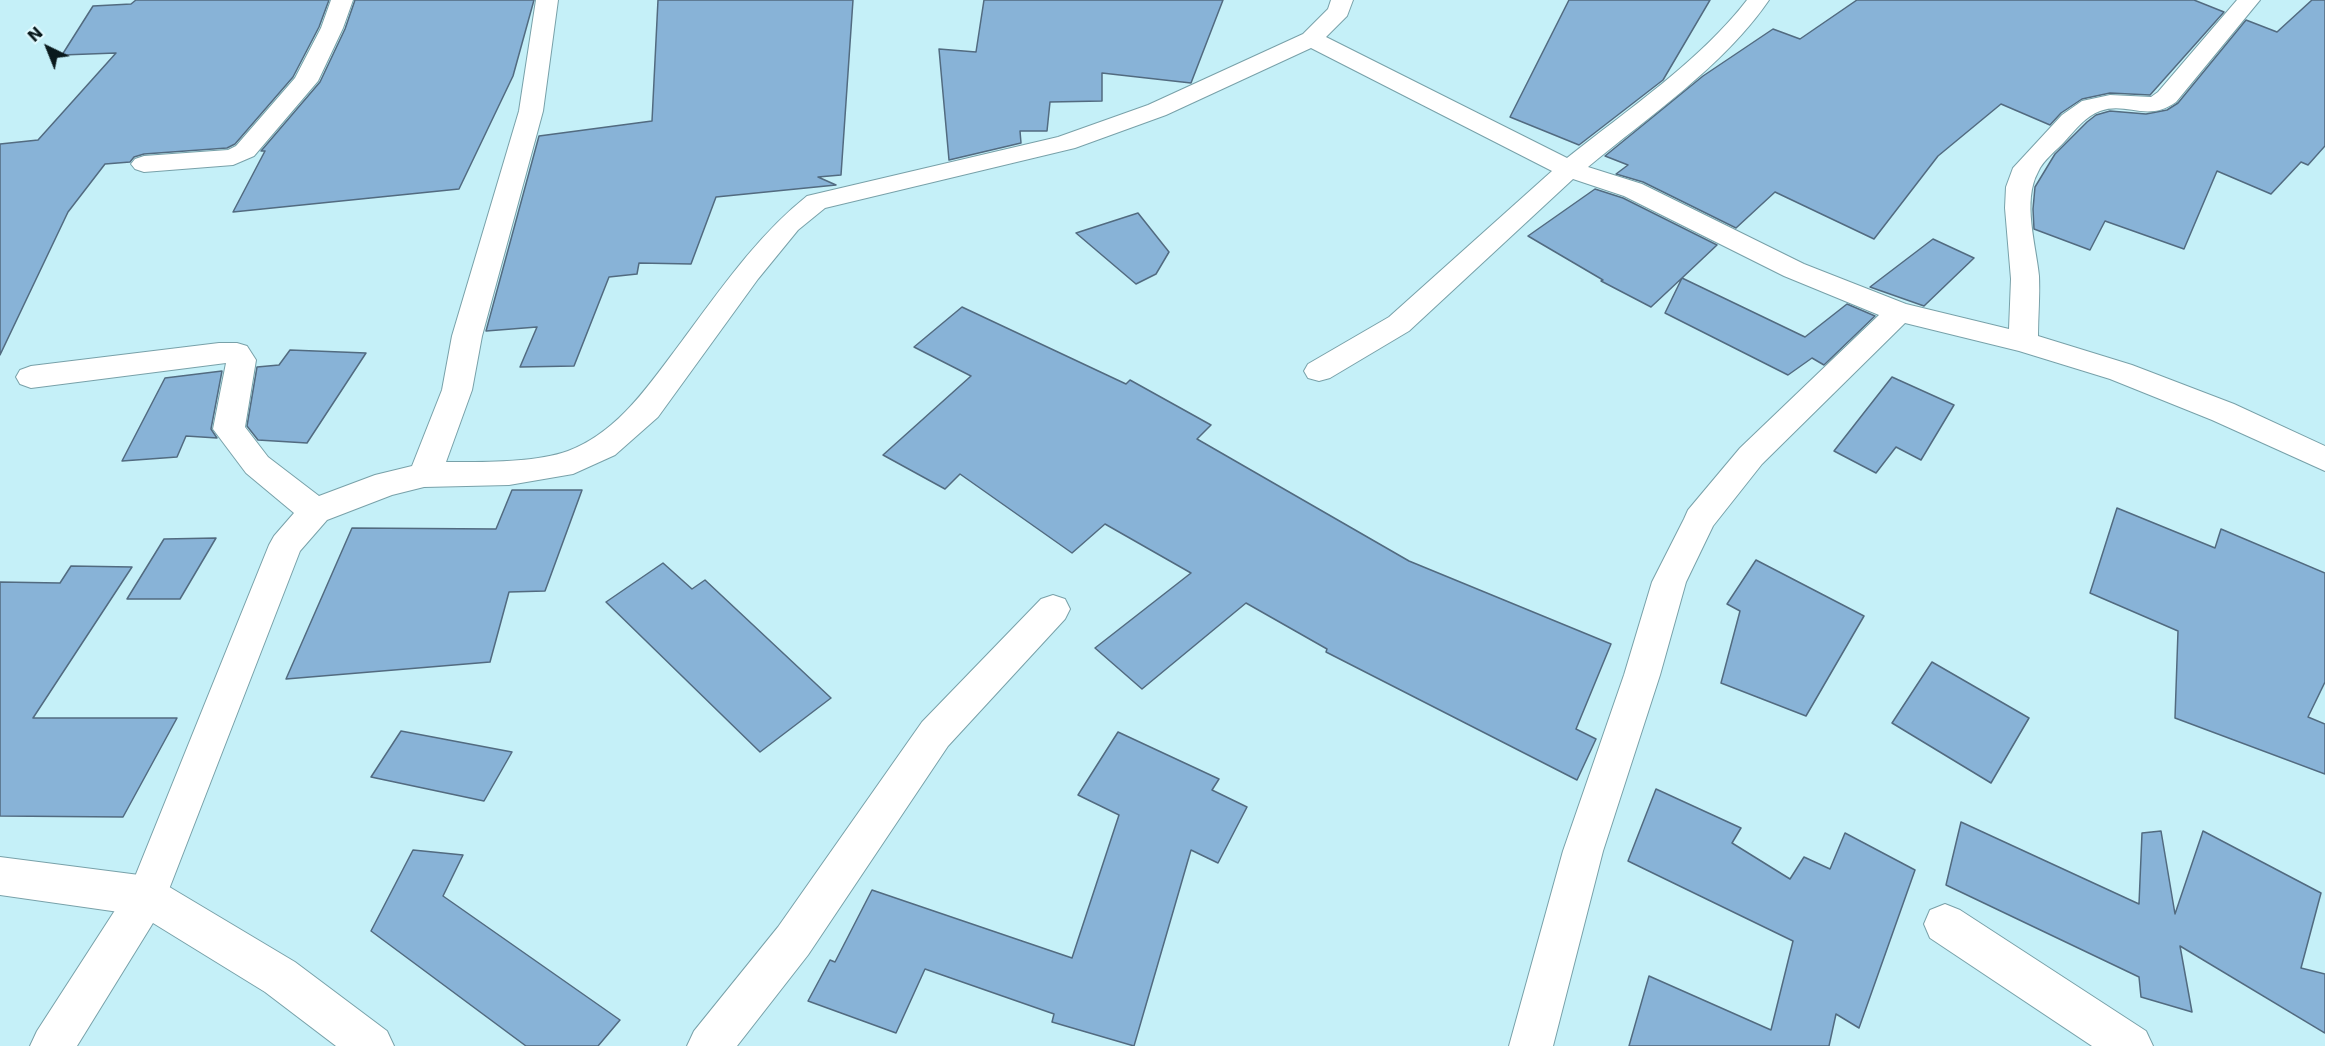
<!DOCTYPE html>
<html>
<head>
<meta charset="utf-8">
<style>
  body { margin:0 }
  #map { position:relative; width:2325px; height:1046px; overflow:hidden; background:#c5f0f8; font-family:"DejaVu Sans",sans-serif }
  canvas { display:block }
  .north { position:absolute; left:18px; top:18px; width:60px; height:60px; -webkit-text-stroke:4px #e1faff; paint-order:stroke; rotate:317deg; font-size:16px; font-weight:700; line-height:24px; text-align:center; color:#0a1a1d }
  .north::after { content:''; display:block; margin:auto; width:21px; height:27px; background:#0a1a1d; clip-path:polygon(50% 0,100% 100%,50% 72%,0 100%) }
</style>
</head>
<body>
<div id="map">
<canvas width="2325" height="1046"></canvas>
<div class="north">N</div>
</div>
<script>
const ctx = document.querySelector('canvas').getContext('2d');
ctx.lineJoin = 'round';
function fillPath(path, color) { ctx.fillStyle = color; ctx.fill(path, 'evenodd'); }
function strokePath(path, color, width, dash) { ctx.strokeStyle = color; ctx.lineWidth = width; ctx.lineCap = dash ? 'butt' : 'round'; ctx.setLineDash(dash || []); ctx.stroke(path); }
const building = new Path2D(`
  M136,0H329L319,27L293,77L235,144L227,148L144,154L134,157L130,162L105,164L68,212L0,355V144L38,140L116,53L62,55L93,6L131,4Z
  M355,0H534L513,76L459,189L233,212L265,151H261L320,82L345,29Z
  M658,0H853L841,175L818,177L836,185L716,197L691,264L639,263L637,274L609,277L574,366L520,367L537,327L486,331L539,136L652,121Z
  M984,0H1223L1191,83L1102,73V101L1050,102L1047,131H1020L1021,143L949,160L939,49L976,52Z
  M1569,0H1710L1663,80L1579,145L1510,117Z
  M1857,0H2194L2224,12L2150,95L2110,93L2082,99L2061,113L2050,125L2001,104L1938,156L1874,239L1775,192L1736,228L1643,182L1616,174L1628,165L1605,156L1703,76L1773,29L1800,39Z
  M2312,0H2325V146L2308,165L2301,162L2271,194L2217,171L2184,249L2105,221L2090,250L2034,229L2033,209L2035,187L2055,154L2087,122L2096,115L2110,111L2146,114L2167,110L2178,103L2246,20L2277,32Z
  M1595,189L1623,198L1717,245L1682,278L1805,337L1847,304L1875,316L1824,365L1812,358L1788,375L1665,313L1682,278L1651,307L1601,281L1603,280L1528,236Z
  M1138,213L1169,252L1156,274L1136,284L1076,233Z
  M1933,239L1974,258L1924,306L1870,287Z
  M962,307L1126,384L1130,380L1211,425L1197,439L1409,561L1611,644L1576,729L1596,739L1577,780L1326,652L1327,649L1246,603L1142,689L1095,648L1191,573L1105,524L1072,553L960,474L945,489L883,455L971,376L914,347Z
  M290,350L366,353L307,443L258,440L247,426L257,367L279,365Z
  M222,371L211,429L217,438L186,436L177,457L122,461L165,378Z
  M1892,377L1954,405L1921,460L1896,447L1876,473L1834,451Z
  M512,490H582L545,591L509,592L490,662L286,679L352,528L496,529Z
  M2117,508L2215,548L2221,529L2325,573V682L2308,717L2325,724V774L2175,718L2178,631L2090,593Z
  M216,538L180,599H127L164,539Z
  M1756,560L1864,616L1806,716L1721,683L1740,611L1727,604Z
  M663,563L692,589L705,580L831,698L760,752L606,602Z
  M71,566L132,567L33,718H177L123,817L0,816V582L60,583Z
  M1932,662L2029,718L1991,783L1892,723Z
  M401,731L512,752L484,801L371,777Z
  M1118,732L1219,779L1212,790L1247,807L1218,863L1191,850L1134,1046L1052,1022L1054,1014L925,969L896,1033L808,1001L830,960L835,962L872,890L1072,958L1119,815L1078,795Z
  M1656,789L1741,828L1732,843L1790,879L1804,857L1830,869L1845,833L1915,870L1859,1028L1836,1014L1829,1046H1629L1649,976L1771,1030L1793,941L1628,861Z
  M1961,822L2139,904L2142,833L2161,831L2175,914L2203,831L2321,893L2301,968L2325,974V1033L2180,946L2192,1012L2141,997L2139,977L1946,885Z
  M413,850L463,855L443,896L620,1020L598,1046H526L371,931Z`);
const street = new Path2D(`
  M331,0H353L343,28L318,81L254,156L233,165L144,172L135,169L131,164L135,159L144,156L228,150L236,146L295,78L321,28Z
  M536,0H558L543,111L482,336L472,390L446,462C482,462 535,463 568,451C619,432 651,382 682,341C720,290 757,236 807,196L1058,137L1148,105L1303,34L1328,9L1331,0H1353L1347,16L1326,37L1567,158C1626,111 1701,60 1747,0H1769C1724,66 1649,116 1588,167L1642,184L1804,264L1906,304L2009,329L2011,279L2005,208L2006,187L2013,168L2062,115L2082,101L2110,95L2151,97L2158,92L2237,0H2260L2176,102C2147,123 2127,101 2100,111C2086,116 2075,130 2065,141C2057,150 2043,160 2038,172C2022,201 2036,245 2039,276C2040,296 2038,316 2038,336L2132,365L2234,404L2325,446V471L2212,420L2110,379L2019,351L1905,323L1762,464L1713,526L1686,582L1660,675L1603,851L1553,1046H1509L1563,851L1624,675L1652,582L1684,519L1688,510L1740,448L1879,315L1784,276L1624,196L1573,179L1409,331L1330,378L1319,381L1308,378L1304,371L1308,364L1389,317L1552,171L1311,48L1166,115L1075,148L825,208L798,230L758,279L658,417L615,455L573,474L509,485L424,487L392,495L327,520L300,551L161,910L77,1046H30L37,1031L132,884L269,545L274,536L294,513L246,473L213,429L226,363L31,388L20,384L16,377L20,370L31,366L219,343H237L247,346L256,360L245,427L268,457L319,496L375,475L412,466L442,390L452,336L519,111Z
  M1053,595L1065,599L1070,609L1065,619L948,746L808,955L737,1046H687L694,1031L778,927L922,722L1041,599Z
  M1945,904L1960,910L2146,1031L2153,1046H2092L1930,938L1924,924L1930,910Z`);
const secondary = new Path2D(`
  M0,857L147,876L161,882L295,962L387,1031L394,1046H336L265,992L140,915L0,895Z`);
fillPath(building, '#88b3d7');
strokePath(building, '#526b80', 1.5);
strokePath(street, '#78a1a9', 2);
strokePath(secondary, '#78a1a9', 2);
fillPath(street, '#fff');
fillPath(secondary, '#fff');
</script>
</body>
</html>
